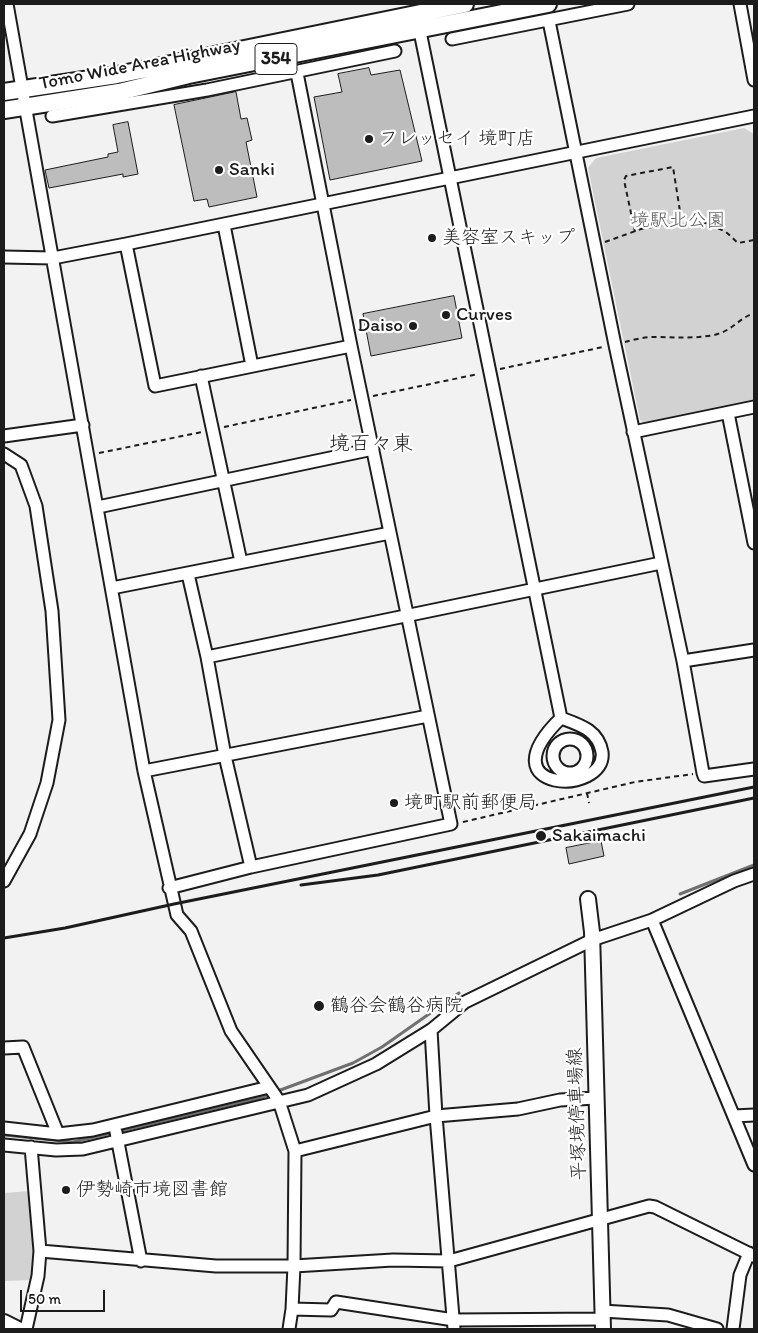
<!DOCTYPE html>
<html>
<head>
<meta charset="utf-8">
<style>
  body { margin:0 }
  #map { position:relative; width:758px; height:1333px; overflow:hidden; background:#f2f2f2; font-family:Itim,sans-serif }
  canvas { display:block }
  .frame { position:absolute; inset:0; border:5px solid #1c1c1c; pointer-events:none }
  .scale { position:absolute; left:20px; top:1290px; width:85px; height:22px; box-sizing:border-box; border:2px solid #1c1c1c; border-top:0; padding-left:6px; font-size:15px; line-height:18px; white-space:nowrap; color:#1c1c1c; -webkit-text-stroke:4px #fff; paint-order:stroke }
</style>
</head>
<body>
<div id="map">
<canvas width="758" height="1333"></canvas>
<div class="frame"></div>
<div class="scale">50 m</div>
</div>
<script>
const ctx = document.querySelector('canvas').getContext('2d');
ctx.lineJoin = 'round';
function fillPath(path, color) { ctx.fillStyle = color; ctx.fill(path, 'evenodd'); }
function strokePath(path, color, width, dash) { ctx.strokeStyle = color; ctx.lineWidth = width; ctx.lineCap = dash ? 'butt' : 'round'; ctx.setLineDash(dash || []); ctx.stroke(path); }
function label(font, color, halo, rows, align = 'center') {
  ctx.font = font + ' Itim,"Klee One",sans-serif'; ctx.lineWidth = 4.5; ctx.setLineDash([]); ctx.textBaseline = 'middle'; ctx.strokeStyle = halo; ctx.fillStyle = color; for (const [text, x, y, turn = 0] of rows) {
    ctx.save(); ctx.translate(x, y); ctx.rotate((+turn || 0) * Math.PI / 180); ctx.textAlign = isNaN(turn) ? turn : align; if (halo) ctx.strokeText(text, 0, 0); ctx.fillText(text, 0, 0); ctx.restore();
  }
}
const green = new Path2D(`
  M744,128L754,134V400L644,423L640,420L588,168L596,158Z
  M30,1191L35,1257L33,1280L4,1281V1193Z`);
const stream = new Path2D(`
  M680,894L754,865
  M4,1135L73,1142L259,1098L353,1063L382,1047L459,993`);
const building = new Path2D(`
  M369,68L371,75L400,70L422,161L330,180L314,97L342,92L338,74Z
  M236,92L241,119L247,118L252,140L246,142L257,197L209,207L207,199L194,201L174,105Z
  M128,122L138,174L123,177V174L49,188L45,170L108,157V154L118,152L113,125Z
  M454,296L462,338L371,356L363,314Z
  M601,841L604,856L569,864L566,848Z`);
const path = new Path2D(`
  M635,232L624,180L626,176L673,167L682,224
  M605,242L641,229L663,225L707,223L726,232L738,243L754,240
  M625,342C633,340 643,337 652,337C673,337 693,339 714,335C732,331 738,319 754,313
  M500,369L603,347
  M373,396L478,374
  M224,427L351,400
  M99,453L202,432
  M587,793L589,803
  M463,822L635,782L693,774`);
const minor = new Path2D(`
  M7,4L144,771L177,915L191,931L231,1031L279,1101L295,1151L294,1266L292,1309L289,1329
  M740,4L754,80
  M549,21L615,345L683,661L703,773L704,776L754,769
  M418,22L561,718
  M452,39L628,4
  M52,116L207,90L395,51
  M224,225L252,366
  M126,244L155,386L351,346
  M4,257L53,258L126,244L754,116
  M201,376L241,562
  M728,413L754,543
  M633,432L754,407
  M4,436L83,425
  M4,454L21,465L36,506L52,611L59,720L47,783L30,834L4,881
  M98,507L373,449
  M188,574L207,657L225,756L251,867
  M112,588L390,533
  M207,657L661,563
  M683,661L754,650
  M561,718C580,725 598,730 602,752C608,796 483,794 561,718Z
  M553 756a17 17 0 1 1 34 0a17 17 0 1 1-34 0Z
  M144,771L428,716
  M169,888L251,867L451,824L351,346L297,73
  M652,920L754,1165
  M431,1030L436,1116L454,1329
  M4,1048L23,1047L58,1134
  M734,1116L754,1115
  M4,1128L58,1134L93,1130L269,1087
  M116,1132L141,1261
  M4,1145L56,1150L83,1149L308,1095L376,1064L431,1030L465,1002L592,940L652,920L734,881L754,874
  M295,1151L436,1116L518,1109L560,1100L596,1098
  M40,1251L216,1266H294L393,1260L449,1261L649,1206L655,1207L754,1256
  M292,1309L331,1310L336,1302L454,1320L603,1319
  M602,1311L668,1315L717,1329
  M26,1329L38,1276L40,1251L31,1147
  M733,1329L740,1275L749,1253`);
const major = new Path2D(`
  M588,899L592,932L603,1329
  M4,1322L18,1329`);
const highway = new Path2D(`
  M4,92L117,75L465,4
  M4,110L119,92L189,75L548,4`);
const rail = new Path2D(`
  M301,885L378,875L754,798
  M4,938L65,928L174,904L754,787`);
const markers = [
  [369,139,5,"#1c1c1c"],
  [219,170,5,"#1c1c1c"],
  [432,238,5,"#1c1c1c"],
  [446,315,5,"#1c1c1c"],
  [413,326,5,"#1c1c1c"],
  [394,803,5,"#1c1c1c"],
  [541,836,6,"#1c1c1c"],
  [319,1006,6,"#1c1c1c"],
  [66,1190,5,"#1c1c1c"]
];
const shields = [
  [276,59,42]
];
const shieldNames = [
  ["354",276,59]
];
const streetNames = [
  ["Tomo Wide Area Highway",140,65,-11],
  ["平塚境停車場線",578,1114,-92]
];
const poiNames = [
  ["フレッセイ 境町店",379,139],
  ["Sanki",229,170],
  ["美容室スキップ",442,238],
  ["Curves",456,315],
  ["Daiso",403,326,"right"],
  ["境町駅前郵便局",404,803],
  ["Sakaimachi",552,836],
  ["鶴谷会鶴谷病院",330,1006],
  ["伊勢崎市境図書館",76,1190]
];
const parkNames = [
  ["境駅北公園",678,221]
];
const quarterNames = [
  ["境百々東",371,445]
];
fillPath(green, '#d2d2d2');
strokePath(stream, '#707070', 3);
fillPath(building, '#bdbdbd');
strokePath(building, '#1c1c1c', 1);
strokePath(minor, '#1c1c1c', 15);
strokePath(major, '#1c1c1c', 18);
strokePath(highway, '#1c1c1c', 20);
strokePath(path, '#1c1c1c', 2, [5, 4]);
strokePath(minor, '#fff', 11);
strokePath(major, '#fff', 14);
strokePath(highway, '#fff', 16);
strokePath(rail, '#1c1c1c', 3);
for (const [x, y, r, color] of markers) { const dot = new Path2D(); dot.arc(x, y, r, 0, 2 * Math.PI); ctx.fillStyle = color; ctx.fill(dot); strokePath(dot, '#fff', 2); }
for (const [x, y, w] of shields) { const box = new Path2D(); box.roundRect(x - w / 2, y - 15.5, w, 31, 4); ctx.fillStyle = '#fff'; ctx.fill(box); strokePath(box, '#1c1c1c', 1); }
label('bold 18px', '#1c1c1c', null, shieldNames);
label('19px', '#1c1c1c', '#fff', streetNames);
label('19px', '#1c1c1c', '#fff', poiNames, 'left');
label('19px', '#5c5c5c', '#fff', parkNames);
label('21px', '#1c1c1c', '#fff', quarterNames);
</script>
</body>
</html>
